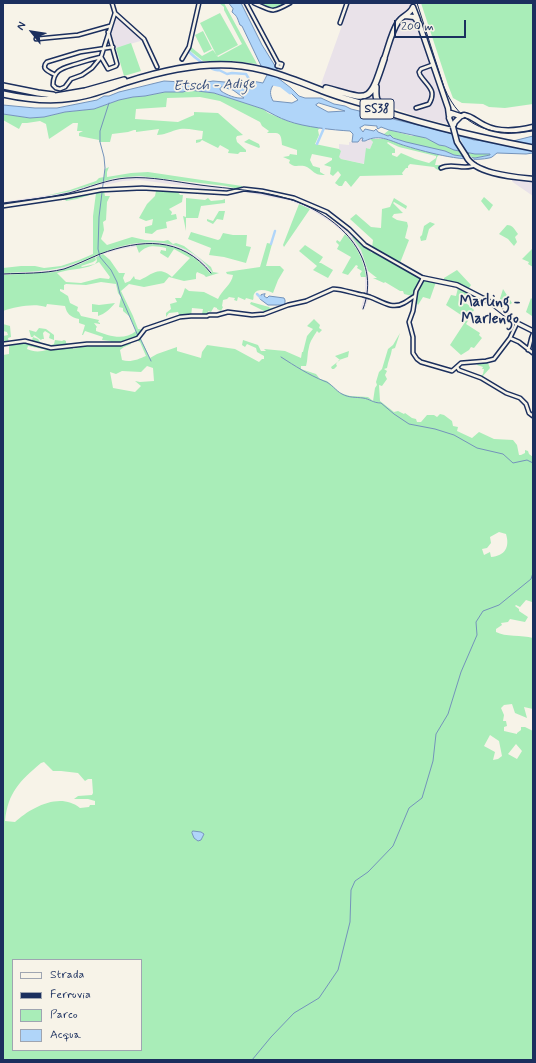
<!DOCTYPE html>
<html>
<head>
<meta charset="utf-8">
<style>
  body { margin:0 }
  #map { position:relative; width:536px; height:1063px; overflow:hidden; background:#f7f3e8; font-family:Mynerve,sans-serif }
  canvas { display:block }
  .frame { position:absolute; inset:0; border:4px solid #1b2f5e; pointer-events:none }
  .legend { position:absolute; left:12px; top:959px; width:130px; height:92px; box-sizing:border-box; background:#f7f3e8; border:1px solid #9fa5b1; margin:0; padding:5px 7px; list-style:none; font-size:12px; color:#1b2f5e }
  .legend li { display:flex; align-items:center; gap:8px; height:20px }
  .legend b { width:20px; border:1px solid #9fa5b1 }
  .north { position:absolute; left:12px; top:12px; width:40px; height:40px; -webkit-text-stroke:3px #f7f3e8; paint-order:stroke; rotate:300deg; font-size:11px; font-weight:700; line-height:16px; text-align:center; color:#1b2f5e }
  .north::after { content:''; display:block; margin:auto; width:14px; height:18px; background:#1b2f5e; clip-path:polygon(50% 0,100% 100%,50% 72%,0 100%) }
  .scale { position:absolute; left:394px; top:20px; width:72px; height:18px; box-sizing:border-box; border:2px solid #1b2f5e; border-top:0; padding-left:5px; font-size:12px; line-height:14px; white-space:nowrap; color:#1b2f5e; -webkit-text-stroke:3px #f7f3e8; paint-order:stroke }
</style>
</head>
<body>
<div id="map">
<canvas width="536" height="1063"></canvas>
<div class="frame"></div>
<ul class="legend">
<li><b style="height:5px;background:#f7f3e8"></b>Strada</li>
<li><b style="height:5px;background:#1b2f5e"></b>Ferrovia</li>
<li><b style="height:11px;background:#a9edb8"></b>Parco</li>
<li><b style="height:11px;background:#b0d5f9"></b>Acqua</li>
</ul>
<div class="north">N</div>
<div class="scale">200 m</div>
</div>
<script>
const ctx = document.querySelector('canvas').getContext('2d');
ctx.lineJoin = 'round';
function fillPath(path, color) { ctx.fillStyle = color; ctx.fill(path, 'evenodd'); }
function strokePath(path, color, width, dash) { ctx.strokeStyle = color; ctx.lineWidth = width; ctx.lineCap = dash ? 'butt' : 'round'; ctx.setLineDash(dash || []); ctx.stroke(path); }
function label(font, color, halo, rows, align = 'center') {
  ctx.font = font + ' Mynerve,sans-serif'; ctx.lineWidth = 3.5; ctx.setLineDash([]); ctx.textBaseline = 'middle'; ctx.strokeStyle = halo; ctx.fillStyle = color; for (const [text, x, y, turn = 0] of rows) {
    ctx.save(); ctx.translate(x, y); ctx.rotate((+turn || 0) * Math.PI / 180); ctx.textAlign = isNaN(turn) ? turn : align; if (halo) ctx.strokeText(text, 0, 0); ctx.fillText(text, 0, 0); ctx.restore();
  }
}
const built = new Path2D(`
  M350,3H411L444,107L448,124L420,118L394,108L370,102L321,84Z
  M117,14L144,40L116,48L111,32Z
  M361,138H363L362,140L365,141L370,139L373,142L370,149L367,148L365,164L341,159L338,157L341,151L339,149V144L349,145V142H358Z
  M139,176L268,193L291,198L311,207L343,228L354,239L361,250L368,271L369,283L368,300L364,310L361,308L365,293V269L361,257L354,244L348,237L332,223L310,209L291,201L234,190L199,188L140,180L123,181L105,185V184L57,196L3,204V202L68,192L115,178Z
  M512,177L533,181V196L514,183L512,181Z
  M154,241L170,243L183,248L201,259L212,271L210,273L197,259L182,250L169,246L152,244L121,249L103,254L80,264L55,272L3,275V273L54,270L79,262L117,247L137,243Z`);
const green = new Path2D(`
  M219,3H224L257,64L233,61H203L189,50L191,47L202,56L213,50L218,57L242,44L224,10V7Z
  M258,3H283L282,4L283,5L274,9Z
  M421,3H533V104L505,108L489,107L483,104L462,103L453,98L448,85Z
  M220,13L238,45L217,56L200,23Z
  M203,31L212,49L204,53L195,35Z
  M131,43L141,71L124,76L116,48Z
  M189,90L214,93L263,109L268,113L290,122L320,128L318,130L319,135L315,144L339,149L341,151L339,157L341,159L364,164L366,148L370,149L373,142L370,139H385L396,141L405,146L440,154L437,157L435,165H441L443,167L441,171L436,169L434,167L410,164L408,166V168H406L402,173L403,175L360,176L351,187L346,181H345L342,186H339L335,183L341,175L338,171L333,176L330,174L331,167L324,165L332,160V158L312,154L310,160L313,166L320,168V172L325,175C322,175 318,175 315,173C312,171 309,167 304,166C298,165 295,168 289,163L290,160L283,157L289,156L290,154L297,155V150L282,145C281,131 279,133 267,133L269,131L262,126L260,122L220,101L200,97L167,98L166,107L136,109L135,119L178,122L194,115V112L218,113L243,135L237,136L236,138L237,142L246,150V152H240L238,154L228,153L229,150L220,145L218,148L202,140L200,142L196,143V140L202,139L203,131C195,130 184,127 176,130C169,132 164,135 157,135L159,129L136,132V130H134L128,132L112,134L110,142H99V140L79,136V133L83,131H77L78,123H73L49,139L46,124L40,121L27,123H22L19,129L3,120V114L30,118L44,117L65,112L94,109L119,100L133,97L145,96L165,92H183ZM388,142L399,147L436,156V158L429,163L415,159L401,153L397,157L392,155V153H395V149L387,143Z
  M389,130L412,136H420L454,150L475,154H490V155L475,158L453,155L445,151L413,145L384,134Z
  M249,139L259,144L260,147L259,148L244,142Z
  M109,167L107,172V177L131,173L148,172L242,186V190L226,186L139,176L115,178L68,192L45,196L70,190L96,181L99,178L104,177L105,169Z
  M96,191H104L105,196H110L107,202L106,220L103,222L104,230L101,239L107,245L132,237L145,240L164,241L168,240L173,244L176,243L184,246L211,267L213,272L219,273L206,277L204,275L197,272L196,274V279L184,281L169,277L164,283L144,287L129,284L121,291L133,316L138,329L146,330L140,337L150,358L157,354L177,347V351L201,358L202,352L207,345L235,349L259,362L262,359H264V356L257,352L256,348L247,344L245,347L242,345L243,340L258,345L261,351H266L264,349L285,351L301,358L302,352H303L307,336L313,329L307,326L314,319L320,325L319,328L322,330L319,333L317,331C314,336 310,341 309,347C307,353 308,360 306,366H301V369L316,374L320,379L327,381L340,393L350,396L368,397L373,401L375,388L377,385L376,382L379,372L382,369L388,349L393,345L400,333L395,348L392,349C391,356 388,361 387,368L384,369L387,371L385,375L387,379L382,386L379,385L380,401L394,412L398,411L404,414L405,413L412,418L416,419L417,422H421L427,415H434L437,417L440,414L444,415L452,421L453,426L458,427L457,431L472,438L479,432L494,439L513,440L517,445L519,455H521L525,453V450L528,451L529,454L533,457V601L532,602L526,600L520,607L516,605L515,606L519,609V611L528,617L525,622L510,619L508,622L501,623L502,625L496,629V632C505,637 522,635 533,638V709L524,707L527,718L515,713L512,704L504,705L501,708L504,715L503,721H506L507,726L504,727V731L517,734V733L521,730V727H525L533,731V1060H3V355L9,354V343L3,344V336L8,335L7,332L3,331V324L10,326L11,337L8,338L9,343L32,340L33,337L38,339L41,343L51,345L54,344L55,340L62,341L64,340L66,341V343L77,345L51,348L31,343L49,348L73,347V349L87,345H120L121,344L114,345L110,341L102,340L103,337L85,331L83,335H82L85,325L79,323V319C70,317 67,314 65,306L47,304L46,307C33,303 16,307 3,311V275L55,272L80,264L95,257L96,260L93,262L81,266L82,267L95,264L97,261L96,257L103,254L110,260L119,273H125L123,278L125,283L130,281L134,276L135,279L140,280C152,275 158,265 172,277L190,258L174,249L168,258L160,253L161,250L166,251V248C155,246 148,244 139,253L136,245C168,242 189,248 210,273L212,272C187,237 144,237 107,251C92,256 79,263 64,267C44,272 23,272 3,273V268L21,266H35L44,268L61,266L79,260L93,254V216L96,193L77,199L66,201L64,198ZM99,262L110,277L109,279L100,278L81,283L66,282L57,273C72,268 86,270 99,262ZM101,282L116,284L118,293L121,297L119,307L123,308V311L130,317L136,331C124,341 109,336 96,331V328L97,327L94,323L100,324V323L98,322L99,320L81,316L79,312L77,311L78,307L70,303L68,296L60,291V289L64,290V285L66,284L86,285ZM137,338L138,341L140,342L146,356C139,359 130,363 122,360L120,350L124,347L131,344L129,341ZM28,346L47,350C40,352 33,352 27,349ZM147,366L153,368L154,381L140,382L135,381L141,386L135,392L113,388L110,372L116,374L122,371L141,372ZM499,532L506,534C510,547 505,556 491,557L490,552L484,555L482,549L487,548L491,543L490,537ZM490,735L499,741L502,756L498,759L493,760L495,752L484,746ZM516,744L522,751L517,759L508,754ZM44,762L53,771H61L78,773L85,781L88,779H92L93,793L92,795L78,796L74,799H88L95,801V805H90L89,807L80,808C60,791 30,808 15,822L5,821C8,792 20,781 41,763ZM193,831L201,832L204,834L201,840L198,841L194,838L192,833ZM13,960H141V1050H13Z
  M156,191L178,192L180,195H183L182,202L169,209L172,212L171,215L176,214L177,219L166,222L167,228L157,230L152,234L145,233V227L152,225L153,219L146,221L139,218L147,204L155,196Z
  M484,197L493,205L489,211L481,201Z
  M186,198L205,200L208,198L211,201L222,200L225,199V203L201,206L198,218H186V231L183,216L186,217Z
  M394,198L407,206L406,209L394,202L393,203L403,213L394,214L392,217L397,220L407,222L408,226L405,238L409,240L400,263L372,248L373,240L350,219L356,214L371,227L381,228L382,209L390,207Z
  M299,204L310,209L284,247L283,245Z
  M219,211H225L223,220L217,219L213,224L207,221V219L213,221Z
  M430,222L435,224L429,229L426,240L421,241L420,237L422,235L424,226Z
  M507,225C513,225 515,230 518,234L515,237L517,242L514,246L508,239L499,234Z
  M191,232L218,240L220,239L223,233L233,235H247L246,246L251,247L246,263L224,257L209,255L211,248L188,239Z
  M345,234C357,246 364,261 366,277H361L360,274L362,271L357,268L358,266L356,265L348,275L342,273L351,257L337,249L339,245L336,242L337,240L340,242Z
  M354,236L372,253L373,252L396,263L404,269L421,278L424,281L436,282L430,299L423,297L418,305L412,296L404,294L403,291H400L385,282L384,283L373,278H377L368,271L361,250L352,237Z
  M267,243L272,244L266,266H280L284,270L278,280L273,293C269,291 258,287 254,294C253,296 254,298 253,300L246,298L245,300L238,297L237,301L234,300L235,298L229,297L227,299L223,300L222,306L223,307L221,311L217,309V308L214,307L211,312L208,311L207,315L202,314L203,309L192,308L191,316L180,317L178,312L169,313L166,317V313L171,309L170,304L177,302L175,298H181L183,294L185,288L189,291L204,292L218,299C222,290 232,284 233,275L227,274L226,272L260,267Z
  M305,245L323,257L319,263H321L333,270L328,278L313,270L317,266L299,251Z
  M532,249H533V267L528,264L529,262L522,259Z
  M457,270L471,285L468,290L455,282L444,280V278Z
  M458,288L472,296L465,302L474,310L471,315L467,317L469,319L466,324L480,333L479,335L482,338L474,348L471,347L469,350L461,355L450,345L467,319L446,305L451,295L456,296Z
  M503,289L512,303L508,306L505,302L501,301L499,306L498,305Z
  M531,298L533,300L532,316L526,312Z
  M251,302L269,307L270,308L281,307L266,312L250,304Z
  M115,303C110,309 105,314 98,316V312H92V304L99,305Z
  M39,328L46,329L54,335V340L49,338L50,334L45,331L43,333L44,339H42L41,340L34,335L33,337H31L29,330L36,332Z
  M349,351L348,357L339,360L336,364L337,366L334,369H332L331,367L340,360L335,356Z
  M484,362L488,363L490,368L482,377L481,376L483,374L484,369H482L483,367L477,365L478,363Z`);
const water = new Path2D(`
  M229,3H241L262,45L277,69L278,78L291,88L299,96L305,98H321L334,104L345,106L351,109L443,131L474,140L505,143L533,136V153L526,154L497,153C494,155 492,158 489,158C467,163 429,153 406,146C392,142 380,133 365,141H362L363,138H361L358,142H352L353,134L350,131C333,130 304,127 288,121C279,118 271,113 263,109L214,93L189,90L183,92H165L145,96L133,97L119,100L94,109L65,112L44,117L30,118L3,114V105L35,108H57L97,100L104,96H109L119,92L164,81L202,83L213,81L236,83L252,81L263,83L267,75L264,72L242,26L240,25C237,18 238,17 232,12L233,9ZM274,84H279L288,90L298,100L292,103L273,101C270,95 269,90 274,84ZM222,87L233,90L244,98C236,99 227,95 221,91L220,89ZM319,103L345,111L328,112L317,106L316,105ZM365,125L377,126V128L378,129L381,127L389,130L426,138L439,145L445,146L454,150L475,154H490V155L475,158L454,155L445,151L406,142L393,138L390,135L388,136L378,132L376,129L374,131L365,129L363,132L360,128Z
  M265,294L264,296L267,298L269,296L284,298L285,300V304L283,305H268L260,299L261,295Z
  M193,831L201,832L204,834L201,840L198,841L194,838L192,833Z`);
const pier = new Path2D(`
  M450,131L458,134L466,151L475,161H467L463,157L456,144Z`);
const stream = new Path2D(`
  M109,103L100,131V142L104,157L105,168L99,217L98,249L100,257L111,270L117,282L120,294L138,336
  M140,338L151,361
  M281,357C295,366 309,375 324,381C331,383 336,391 342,394C349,398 356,397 363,398C370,399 373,403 381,403L394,414L409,424L435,429L454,435L477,448L503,454L513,463L527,460L533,463
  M252,1060L271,1037L294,1013L319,998L338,970L350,922L351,890L355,881L368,872L393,846L409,808L422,798L433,761L436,734L448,714L461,672L477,635L476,622L483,611L499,605L531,579L533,573`);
const canal = new Path2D(`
  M188,51C194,57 212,72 219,70L227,74L232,73L246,74L252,84
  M317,144L324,128
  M271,244L275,231
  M257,294L261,298`);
const river = new Path2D(`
  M272,83L281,85L290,92`);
const street = new Path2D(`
  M246,3L278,63L277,66L281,67L282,64L278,63
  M254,3C273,11 270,14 290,3
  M115,13L144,39L157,67
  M340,23L347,3
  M108,32L117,64L116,66L108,69L101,57L115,13L112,3
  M36,39L78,35L110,26
  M101,57L92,68L82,75L71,79L65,87L60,89L56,88L53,85C53,69 64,68 76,64C85,61 92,59 101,57Z
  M182,59L189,47L199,3
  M55,75C50,72 40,69 47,62L80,52L113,47
  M416,108L429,104C437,90 428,87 420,75L419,72L421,69L432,65
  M441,168C452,162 464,171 475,165
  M3,206L64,197L101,190L142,188L227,193L244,189L262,191L294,198L327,212L349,229L365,245L423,278L416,291L413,311L409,322L413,337V353L417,359L421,362L452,371L461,363L486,361L494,359L510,338L517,323
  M370,297C381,301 392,310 404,303C408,301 411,298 415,296
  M510,338L519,342L533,353
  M3,344L25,341L51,348L87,344H121L138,338L145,329L180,317L191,316H207L209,315H217L228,312L252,315L264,314L288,305L306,301L333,289C339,288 355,294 363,295
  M528,350C531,344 530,340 533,334
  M457,367L459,370L481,378L506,393L520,398L526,404L529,413L533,416`);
const secondary = new Path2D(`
  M423,278L457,285L490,302L517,323L533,331`);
const primary = new Path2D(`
  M413,7L418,20
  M405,16L414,17L419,23L448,108L449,116
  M384,59C388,48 391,33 398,22C402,15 410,15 413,7
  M451,113L460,116
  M453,114L450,115L449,118L453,127
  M464,115C472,116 477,122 484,125C499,133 517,131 533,127
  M453,127L455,122L461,116
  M466,156C474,174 515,177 533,179`);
const highway = new Path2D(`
  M3,86L38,93L53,95
  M376,87C375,105 379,100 388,109
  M326,88C370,100 369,105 384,59
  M3,94C26,99 49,102 72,98C91,96 109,88 127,82C161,71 195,63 231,65C264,67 293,79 323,91C336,96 350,100 363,104C418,124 476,137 533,148
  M50,97L85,91L124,80`);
const rail = new Path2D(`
  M417,3L444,87C461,128 492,137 533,131
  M3,203C25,200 48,198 69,193C88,188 108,179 127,178C151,176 176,182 200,185C229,189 261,190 289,199C336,214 383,256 363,309
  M3,274C23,273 44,274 64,269C76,265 88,259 100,254C141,239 181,236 211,273`);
const streetBridge = new Path2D(`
  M363,295L370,297`);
const primaryBridge = new Path2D(`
  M462,116L464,115
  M453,127L457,142L466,156`);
const shields = [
  [377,109,34]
];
const shieldNames = [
  ["SS38",377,109]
];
const waterNames = [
  ["Etsch - Adige",214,86,-2]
];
const quarterNames = [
  ["Marling -",490,303],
  ["Marlengo",490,320]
];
fillPath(built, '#e9e2e9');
fillPath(green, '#a9edb8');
fillPath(water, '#b0d5f9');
strokePath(water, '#7493bb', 1);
fillPath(pier, '#f7f3e8');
strokePath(stream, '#7493bb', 1);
strokePath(canal, '#b0d5f9', 2.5);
strokePath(river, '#b0d5f9', 4.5);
strokePath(street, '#1b2f5e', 5.5);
strokePath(secondary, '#1b2f5e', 6);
strokePath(primary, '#1b2f5e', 7);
strokePath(highway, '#1b2f5e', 8);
strokePath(street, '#f7f3e8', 2.5);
strokePath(secondary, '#f7f3e8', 3.5);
strokePath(primary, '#f7f3e8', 4);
strokePath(highway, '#f7f3e8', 5);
strokePath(rail, '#1b2f5e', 1);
strokePath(streetBridge, '#1b2f5e', 5.5, []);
strokePath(primaryBridge, '#1b2f5e', 7, []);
strokePath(streetBridge, '#f7f3e8', 2.5);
strokePath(primaryBridge, '#f7f3e8', 4);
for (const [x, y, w] of shields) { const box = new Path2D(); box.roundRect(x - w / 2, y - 10, w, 20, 3); ctx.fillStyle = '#f7f3e8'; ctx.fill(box); strokePath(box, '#1b2f5e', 1); }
label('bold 12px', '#1b2f5e', null, shieldNames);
label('italic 14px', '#39507d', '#f7f3e8', waterNames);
label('bold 15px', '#1b2f5e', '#f7f3e8', quarterNames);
</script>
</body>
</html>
